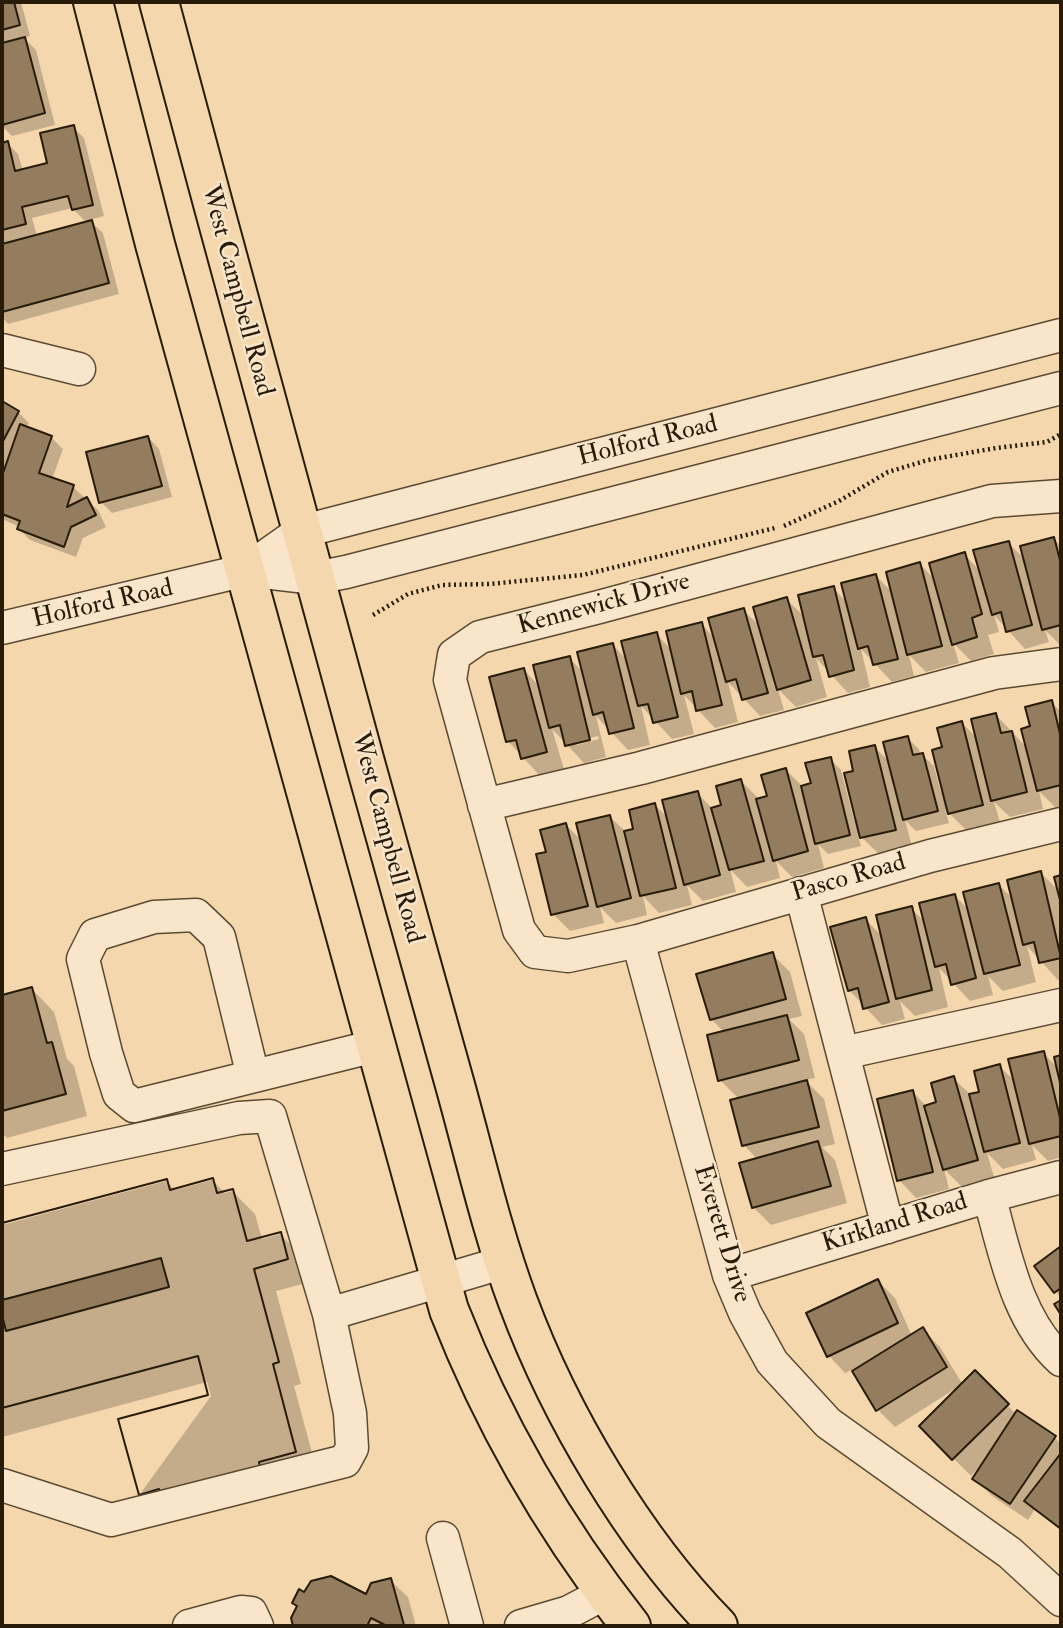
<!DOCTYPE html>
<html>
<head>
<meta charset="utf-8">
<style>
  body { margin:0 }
  #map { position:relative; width:1063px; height:1628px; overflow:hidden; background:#f5d7ae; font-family:"IM FELL Double Pica",serif }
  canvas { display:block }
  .frame { position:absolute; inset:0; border:4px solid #281b08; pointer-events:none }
</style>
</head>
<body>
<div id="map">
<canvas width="1063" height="1628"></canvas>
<div class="frame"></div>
</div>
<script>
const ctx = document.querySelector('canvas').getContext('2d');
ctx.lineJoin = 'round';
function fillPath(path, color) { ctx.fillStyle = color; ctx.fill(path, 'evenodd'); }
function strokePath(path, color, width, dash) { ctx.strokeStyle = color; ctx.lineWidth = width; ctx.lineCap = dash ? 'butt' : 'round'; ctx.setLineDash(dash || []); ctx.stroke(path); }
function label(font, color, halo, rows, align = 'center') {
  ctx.font = font + ' "IM FELL Double Pica",serif'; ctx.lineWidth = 5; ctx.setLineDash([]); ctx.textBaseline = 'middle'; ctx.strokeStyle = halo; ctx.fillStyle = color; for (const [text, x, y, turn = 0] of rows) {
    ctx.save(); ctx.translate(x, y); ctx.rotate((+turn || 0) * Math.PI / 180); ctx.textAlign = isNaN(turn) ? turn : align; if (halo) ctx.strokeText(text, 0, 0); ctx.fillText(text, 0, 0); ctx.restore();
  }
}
const shadow = new Path2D(`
  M2,2H21L30,36L24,38L36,50L55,125L12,136L2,126Z
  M73,127L84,138L104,216L89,220L103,233L119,294L8,324L2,317V246L5,245L2,242V144L7,143L18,154L23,171L49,165ZM72,208L87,223L37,236L32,218Z
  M2,403L18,412L29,423L26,428L51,437L63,449L52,479L73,487L98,510L106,527L83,538L76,557L30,540L19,529L20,527L2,519V481L4,476L2,475Z
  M148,437L159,449L172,497L112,513L101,502Z
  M1054,539L1061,546V646L1045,630L1049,642L1025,649L994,615L999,632L988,635L994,654L971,661L953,643L959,663L926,672L909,655L914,676L892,682L861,649L870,687L848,693L816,658L827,697L796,707L778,689L784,710L760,716L728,682L738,722L715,728L684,695L694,734L672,739L641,706L650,745L628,750L596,716L606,757L584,763L552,729L564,769L540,776L508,741L524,670L540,687L569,658L584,673L613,645L628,661L656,634L672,650L701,624L715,638L743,610L761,627L786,599L805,617L833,588L848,603L876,576L893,593L920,564L935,580L964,554L981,572L1008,543L1026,560ZM598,736L599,739L577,745L574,742Z
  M1051,702L1061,712V806L1056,808L1039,791L1043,809L1010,817L994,802L1000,822L967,831L945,809L949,823L916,831L905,820L912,847L879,854L857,833L861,846L828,854L818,844L824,868L792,877L776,861L780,878L747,887L730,869L736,892L703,901L687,885L692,905L659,913L643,896L647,915L616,923L600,907L604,923L570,931L553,914L548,853L566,825L583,842L610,817L626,832L636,830L655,805L669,819L697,793L713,809L723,806L741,781L758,798L769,797L786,770L803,787L813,784L830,759L841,770L854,820H857L855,772L874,747L890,762L907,738L919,749L920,755H922L934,766L941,792L944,791V748L962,723L978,739L996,715L1028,749L1032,727Z
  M1041,873L1060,892L1057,878L1061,877V979L1058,980L1027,946L1036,982L1003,991L988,976L993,995L970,1001L939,968L948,1007L915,1016L900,1001L905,1019L882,1025L849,990L865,919L883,937L911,908L926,923L955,896L970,911L999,885L1014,900Z
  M772,954L790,972L802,1016L789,1019L804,1034L815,1078L805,1080L824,1099L835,1144L822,1147L835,1160L847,1203L771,1225L754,1208L742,1165L758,1160L744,1145L739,1099L720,1080L725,1033L711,1019Z
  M32,989L54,1012L67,1059L74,1066L87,1116L7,1138L2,1133V997Z
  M1043,1053L1058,1068L1056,1058L1061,1057V1157L1048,1161L1032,1145L1036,1160L1003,1169L987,1153L994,1177L961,1186L944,1169L949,1189L916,1198L899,1180L913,1092L927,1107L938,1104L953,1078L971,1095L981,1093L999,1066L1016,1082Z
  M212,1180L225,1193L232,1191L255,1214L262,1239L280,1234L303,1257L310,1282L276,1291L301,1384L294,1386L318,1475L163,1516L140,1494L211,1396L207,1382L2,1437V1225L166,1181L175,1190Z
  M1061,1248V1298L1036,1267Z
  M878,1281L895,1298L912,1336L922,1329L940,1347L963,1385L975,1373L1016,1414L1054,1437L1061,1444V1531L1035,1509L1028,1520L992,1496L974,1478L980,1466L971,1476L921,1426L958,1387L895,1427L878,1410L853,1369L845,1373L828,1355Z
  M390,1580L408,1597L416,1626H295L292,1618L367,1596Z`);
const building = new Path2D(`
  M2,2H14L20,25L2,30Z
  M25,37L45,113L2,125V43Z
  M74,125L93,205L72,210L68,196L22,207L26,224L2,230V143L8,141L15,171L47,163L40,133Z
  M92,220L109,283L2,312V244Z
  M2,401L19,411L2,443Z
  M20,424L52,436L39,473L74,485L67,507L87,497L96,515L71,527L64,547L17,529L20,521L2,514V476Z
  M148,436L162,486L99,503L86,452Z
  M1054,537L1061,564V625L1042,630L1020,546Z
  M1009,541L1032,625L1006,632L1001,612L992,615L973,550Z
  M965,552L982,614L972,618L977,637L952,645L929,563Z
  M920,562L942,646L907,655L886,572Z
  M876,574L898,659L873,665L868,646L858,649L841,583Z
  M834,586L854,670L829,677L823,655L813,657L798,595Z
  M787,597L811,680L777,690L753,607Z
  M744,608L768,693L742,700L736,679L726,682L708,618Z
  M702,622L722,705L696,711L692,691L681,694L666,631Z
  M657,632L678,717L653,723L648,704L638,706L621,641Z
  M613,643L634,728L609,734L603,712L593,715L577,652Z
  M570,656L590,740L565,746L560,725L549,728L533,665Z
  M524,668L547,752L521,759L516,740L506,742L489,677Z
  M1052,700L1061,738V785L1037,791L1021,729L1030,726L1025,707Z
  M996,713L1001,733L1012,731L1027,792L991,801L971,719Z
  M962,721L983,805L948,814L932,750L942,747L937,728Z
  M908,736L913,755L923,753L938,811L903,820L883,742Z
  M875,745L896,830L860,838L844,773L853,771L849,751Z
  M831,757L850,835L815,844L801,786L811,783L805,763Z
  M786,768L808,851L773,861L756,799L767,796L761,775Z
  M741,779L764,861L729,870L711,808L721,805L716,786Z
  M698,791L720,875L684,885L662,800Z
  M655,803L676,888L640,896L624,831L633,829L629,810Z
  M610,815L631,898L597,907L576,823Z
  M566,823L588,906L551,915L536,854L546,852L540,830Z
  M1041,871L1061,958L1039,963L1034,942L1023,945L1007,880Z
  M1061,875V904L1054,877Z
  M999,883L1020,965L984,974L963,892Z
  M955,894L976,978L951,985L946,964L935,967L919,903Z
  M912,906L932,990L896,999L876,915Z
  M866,917L889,1002L863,1009L858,988L848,991L830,927Z
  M773,952L786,999L710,1020L696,974Z
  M32,987L47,1043L52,1042L66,1094L2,1111V995Z
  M787,1015L799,1060L718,1081L707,1035Z
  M1044,1051L1061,1122V1136L1029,1144L1008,1059Z
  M1061,1055V1087L1054,1057Z
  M1000,1064L1020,1143L984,1152L969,1094L979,1092L974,1071Z
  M954,1076L978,1160L943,1170L924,1106L936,1102L931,1083Z
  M807,1080L819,1127L742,1146L730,1100Z
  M913,1090L933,1172L897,1181L877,1099Z
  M818,1141L831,1186L752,1208L739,1163Z
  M213,1178L217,1193L233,1189L247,1241L281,1232L288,1259L254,1269L279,1362L273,1364L296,1452L259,1462L260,1467L160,1494L159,1489L139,1495L118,1419L208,1395L198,1356L2,1408V1315L6,1331L169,1287L161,1258L2,1300V1223L167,1179L170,1190Z
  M213,1178L217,1193L233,1189L247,1241L281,1232L288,1259L254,1269L279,1362L273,1364L296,1452L259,1462L260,1467L160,1494L159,1489L139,1495L118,1419L208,1395L198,1356L2,1408V1223L167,1179L170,1190Z
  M1061,1246V1288L1054,1293L1034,1266Z
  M878,1279L898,1323L827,1357L806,1313Z
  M1061,1300V1315L1054,1304Z
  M923,1327L947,1367L876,1411L852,1371Z
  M975,1370L1009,1404L952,1460L919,1426Z
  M1017,1410L1056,1436L1010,1504L972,1479Z
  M1061,1453V1529L1024,1501Z
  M331,1576L366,1594L371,1583L391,1578L404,1625L387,1626L371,1618L368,1624L371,1626H293L291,1618L297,1606L292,1603L299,1589L304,1592L311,1581Z`);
const path = new Path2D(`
  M784,526L839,501L888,472L928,460L996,448L1047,442L1061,434
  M373,615L408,594L442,585L489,584L583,575L775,528`);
const minor = new Path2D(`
  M2,350L79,369
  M1061,496L992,501L599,607L480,637L454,655L450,680L519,930L535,952L568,956L638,941L930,856L1061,824
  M246,570L300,532L1061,335
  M2,628L246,570L315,578L346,572L1061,388
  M484,805L641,768L994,673L1061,664
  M801,893L888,1227
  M638,941L729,1275L745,1313L772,1362L828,1423L1010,1553L1061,1600
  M843,1053L1061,1005
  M253,1076L219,937L196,915L154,917L95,935L83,959L106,1053L119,1094L134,1106C214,1086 295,1066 375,1046
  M2,1169L239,1118L270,1116L329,1314L350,1413L352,1448L345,1461L111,1520L2,1485
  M989,1196C1005,1252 1016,1319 1061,1360
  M729,1275L989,1196L1061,1177
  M329,1314L505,1262
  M443,1538L467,1626
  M189,1626L241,1612L251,1613L257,1626
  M521,1626L569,1612L605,1593`);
const major = new Path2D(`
  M93,2L155,244L449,1310C494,1425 555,1530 631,1626
  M159,2C227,257 296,512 366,766C395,873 425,979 455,1085C475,1157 492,1232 518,1302C560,1415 634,1540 718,1626`);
const streetNames = [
  ["West Campbell Road",236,291,75],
  ["Holford Road",648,442,-14],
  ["Holford Road",103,605,-13],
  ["Kennewick Drive",604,605,-15],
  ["West Campbell Road",386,838,75],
  ["Pasco Road",849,879,-16],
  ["Kirkland Road",895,1224,-17],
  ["Everett Drive",721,1234,73]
];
fillPath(shadow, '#0003');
fillPath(building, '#937d5e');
strokePath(building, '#281b08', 2);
strokePath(minor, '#5b4a32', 35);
strokePath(major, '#281b08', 42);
strokePath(path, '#281b08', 4.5, [2, 3.5]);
strokePath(minor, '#f8e5ca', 32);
strokePath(major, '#f5d7ae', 38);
label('26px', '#281b08', '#f8e5ca', streetNames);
</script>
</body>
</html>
